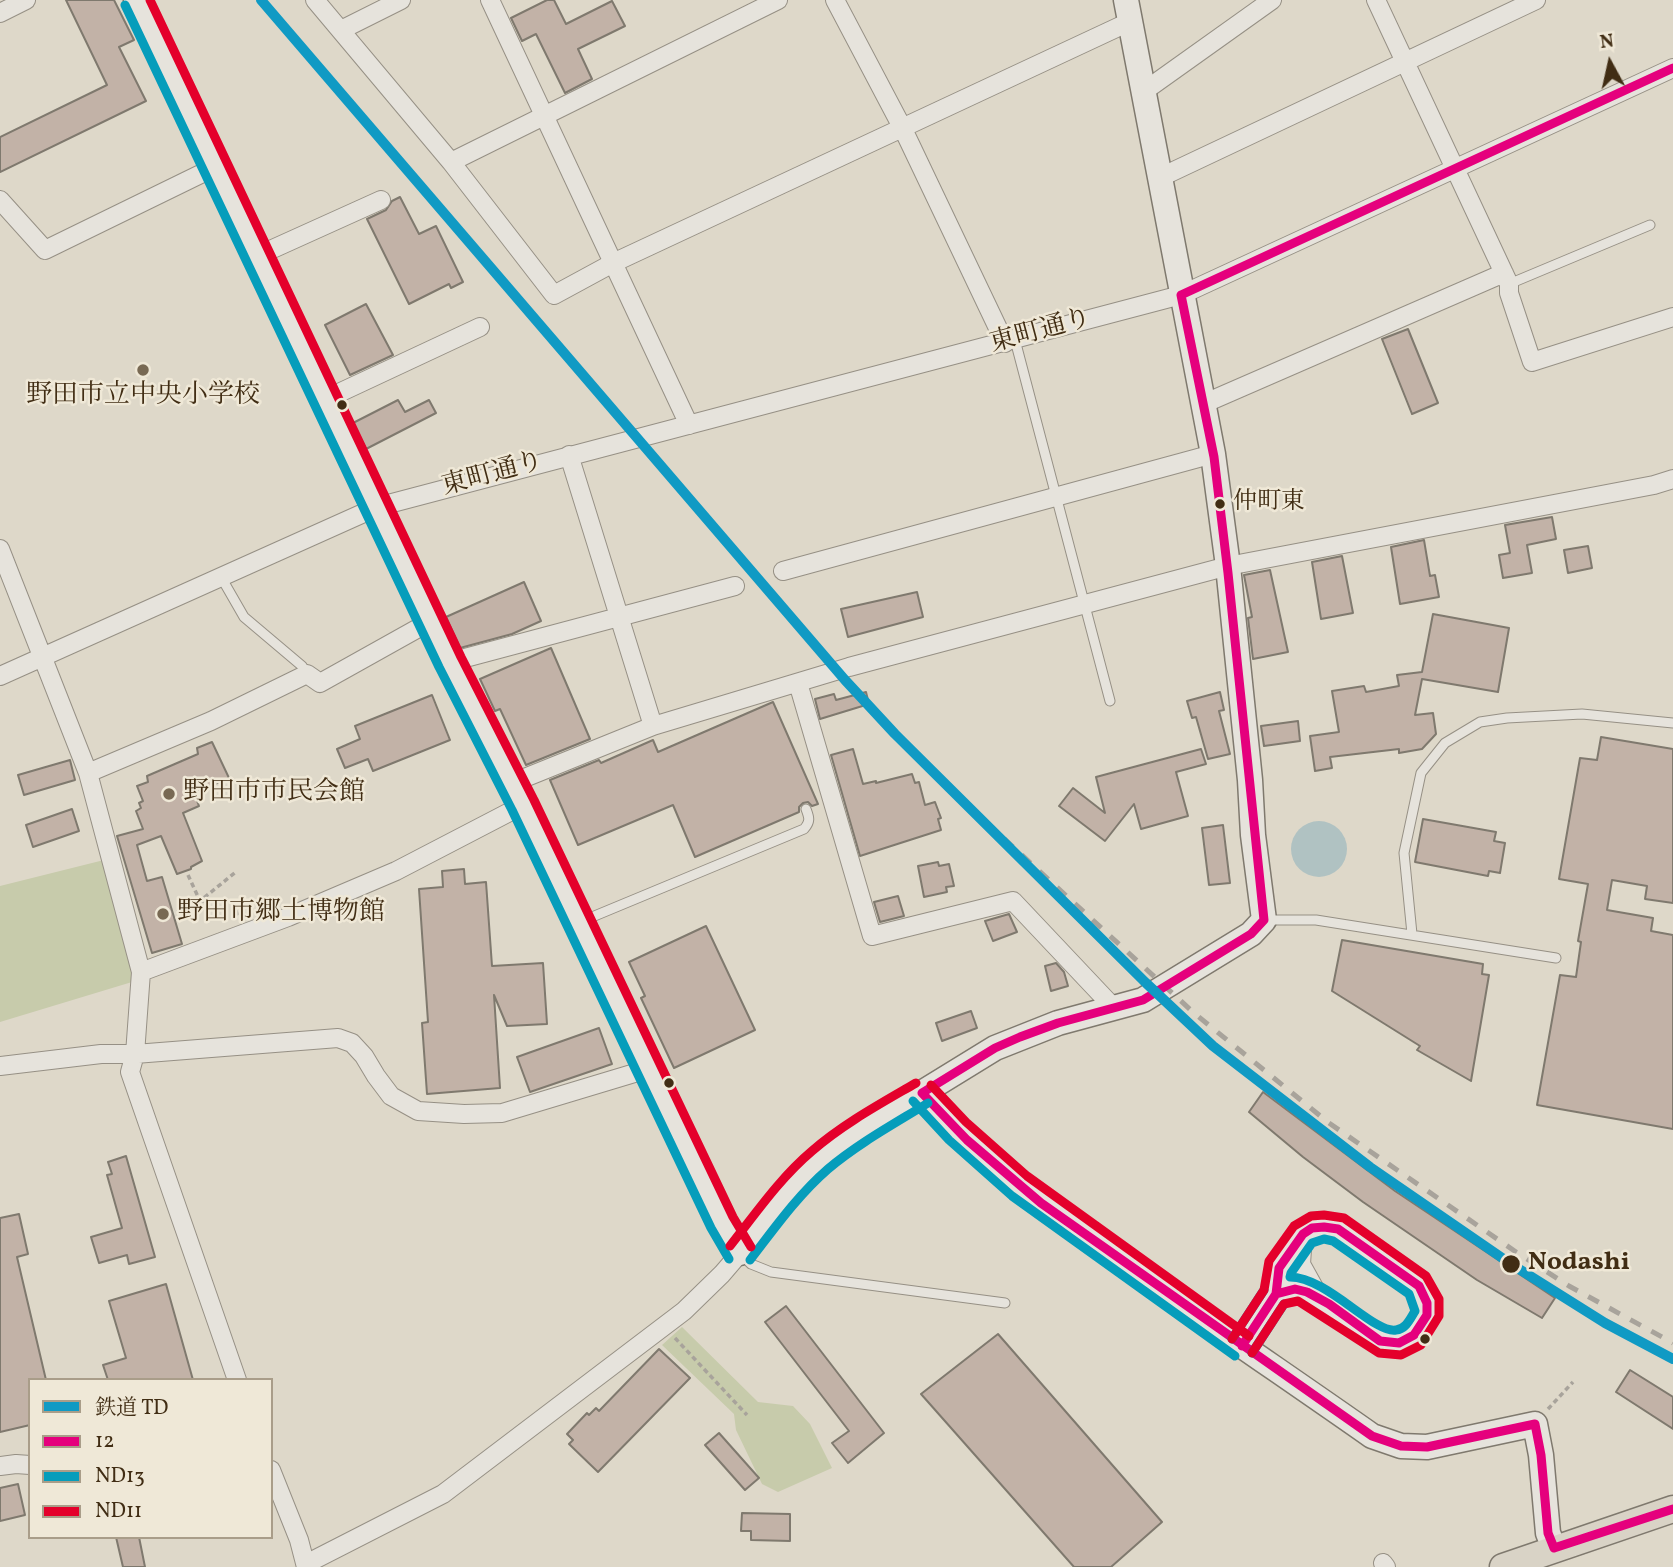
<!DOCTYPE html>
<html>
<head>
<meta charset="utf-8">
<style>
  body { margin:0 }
  #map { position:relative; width:1673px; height:1567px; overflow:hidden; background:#ded8c9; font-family:Vollkorn,"Noto Serif JP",serif }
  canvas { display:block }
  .legend { position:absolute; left:28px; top:1378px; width:245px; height:161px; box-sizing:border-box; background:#efe8d7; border:2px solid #a99d89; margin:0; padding:9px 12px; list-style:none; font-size:21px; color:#412d14 }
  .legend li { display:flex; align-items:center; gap:14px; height:35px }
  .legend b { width:35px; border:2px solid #a99d89 }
  .north { position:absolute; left:1575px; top:28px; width:70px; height:70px; -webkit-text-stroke:5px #efe8d7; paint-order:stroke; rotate:352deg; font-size:19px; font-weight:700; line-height:28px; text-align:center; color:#412d14 }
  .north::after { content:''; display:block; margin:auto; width:24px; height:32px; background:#412d14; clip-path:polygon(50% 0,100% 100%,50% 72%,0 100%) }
</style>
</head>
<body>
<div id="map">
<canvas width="1673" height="1567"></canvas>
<ul class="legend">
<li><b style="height:9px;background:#109ac4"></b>鉄道 TD</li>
<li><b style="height:9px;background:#e5007d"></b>12</li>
<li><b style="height:9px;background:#069dbb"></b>ND13</li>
<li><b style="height:9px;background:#e4002b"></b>ND11</li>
</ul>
<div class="north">N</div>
</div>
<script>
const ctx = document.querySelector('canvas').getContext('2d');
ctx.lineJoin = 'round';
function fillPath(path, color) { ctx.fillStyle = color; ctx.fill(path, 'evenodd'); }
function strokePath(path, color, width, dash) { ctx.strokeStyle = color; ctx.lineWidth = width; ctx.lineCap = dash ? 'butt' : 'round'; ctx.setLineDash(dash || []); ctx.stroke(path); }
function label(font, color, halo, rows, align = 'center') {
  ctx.font = font + ' Vollkorn,"Noto Serif JP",serif'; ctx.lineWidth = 5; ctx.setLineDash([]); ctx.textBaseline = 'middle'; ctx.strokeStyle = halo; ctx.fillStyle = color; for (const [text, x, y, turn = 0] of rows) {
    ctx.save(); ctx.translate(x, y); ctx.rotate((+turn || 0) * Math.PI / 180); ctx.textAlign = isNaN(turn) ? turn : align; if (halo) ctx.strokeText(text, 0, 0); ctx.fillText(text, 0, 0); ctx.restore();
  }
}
const green = new Path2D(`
  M104,860L133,971L132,982L0,1022V886Z
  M682,1327L758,1402L793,1406L810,1424L832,1468L778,1492L762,1484L736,1430L734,1414L662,1345Z`);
const water = new Path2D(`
  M1291 849a28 28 0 1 1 56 0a28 28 0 1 1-56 0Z`);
const building = new Path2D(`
  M66,0H114L134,40L119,47L146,101L0,172V137L107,85Z
  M547,0H554L566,24L612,1L625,26L578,49L592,79L565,93L536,34L522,41L511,18Z
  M400,197L419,234L436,226L463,282L451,288L449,284L409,304L367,219L386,210L392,201Z
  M366,304L393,355L350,375L325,325Z
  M1408,329L1438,403L1412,414L1382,339Z
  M398,400L405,412L429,400L436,413L366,449L353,423Z
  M1552,517L1556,539L1527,545L1532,573L1503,578L1499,555L1510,553L1505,525Z
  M1424,540L1430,576L1435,575L1439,597L1400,604L1391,547Z
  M1588,546L1592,568L1568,573L1564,550Z
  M1342,556L1353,613L1321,619L1312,562Z
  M1270,570L1288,652L1253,659L1248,618L1252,617L1244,575Z
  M524,582L541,621L512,634L460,648L446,617Z
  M917,592L923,617L848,637L841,609Z
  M1433,614L1509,628L1498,692L1422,679L1415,715L1433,713L1436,734L1422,749L1399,753V749L1330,757L1332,768L1315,771L1310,736L1339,732L1332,691L1364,686L1366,692L1399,686L1397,675L1422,672Z
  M551,648L590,739L526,765L500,709L495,711L480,679Z
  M866,692L869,704L820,719L815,699L834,694L836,700Z
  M1220,692L1224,710L1219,711L1230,754L1208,759L1196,717L1192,718L1187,701Z
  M432,695L450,740L373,771L368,759L345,768L337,749L360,739L355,726Z
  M773,702L818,804L812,806L808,802L803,803L799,807V812L695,857L673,805L578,845L550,780L599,760L601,763L653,740L658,752Z
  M1298,721L1300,741L1264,746L1261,726Z
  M1601,737L1673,749V903L1645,899L1647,886L1612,880L1607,910L1653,918L1651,931L1673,935V1129L1537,1105L1560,975L1576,977L1581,942L1578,941L1588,884L1559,879L1580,758L1597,760Z
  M212,742L229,778L194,793L199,806L183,813L202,861L191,867V869L177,874L161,836L137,845L147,881L162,877L182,944L152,953L117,836L143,829L136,811L141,808L139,803L143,801L137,786L148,782L147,776L198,754L197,748Z
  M853,749L863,784L876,781V783L912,774L915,783L919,782L925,805L935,802L941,818L938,819L941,830L860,856L831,755Z
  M1201,749L1206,764L1176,772L1188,816L1141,829L1134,804L1105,841L1059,806L1073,788L1105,813L1096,777Z
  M70,760L75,780L24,795L18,775Z
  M72,809L79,831L33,847L26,825Z
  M1423,819L1496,832L1494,841L1505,843L1500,873L1489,871L1488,876L1415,862Z
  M1223,825L1230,883L1209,885L1202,828Z
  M938,862L939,866L949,864L954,886L946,887L947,892L924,897L918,866Z
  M464,869L465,884L486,882L492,966L543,963L547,1024L507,1026L494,995L500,1088L427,1094L422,1023L428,1022L419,889L443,887L442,871Z
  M898,896L904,916L880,922L874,902Z
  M1009,914L1017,932L993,941L985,921Z
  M706,926L755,1030L674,1068L641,998L645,996L629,962Z
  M1342,940L1483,964L1482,974L1489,975L1471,1081L1417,1050L1420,1046L1332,991Z
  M1056,963L1064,972L1068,986L1051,991L1045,966Z
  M971,1011L977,1028L942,1041L936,1023Z
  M599,1028L612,1064L530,1092L517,1057Z
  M1263,1092L1395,1191L1555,1298L1542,1318L1477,1280L1363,1202L1303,1157L1249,1112Z
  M126,1156L155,1257L129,1264L127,1255L99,1263L91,1237L122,1228L107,1175L112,1174L108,1162Z
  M19,1214L28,1254L17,1257L46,1380H30V1425L0,1432V1218Z
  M166,1284L193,1380H108L103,1365L126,1358L109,1301Z
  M786,1306L884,1433L848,1463L832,1443L849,1431L765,1322Z
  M998,1334L1162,1522L1111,1567H1074L921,1394Z
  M659,1349L690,1378L598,1472L569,1444L573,1440L567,1434L587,1413L589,1415L596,1408L599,1411Z
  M1630,1370L1673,1397V1429L1616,1392Z
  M719,1433L759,1478L745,1490L705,1445Z
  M18,1484L25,1515L0,1521V1488Z
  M742,1513L790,1514V1541L751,1540V1531H741Z
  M116,1537H139L145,1567H123Z`);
const path = new Path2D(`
  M188,875L200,901L237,871
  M177,912L200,901H232L239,918
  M675,1338L747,1415
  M1548,1409L1573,1382`);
const lane = new Path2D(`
  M1509,284L1650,225
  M1015,340L1110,701
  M221,577L244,617L302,666L307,674
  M1266,920H1316L1556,958
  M580,922L804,829C811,821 809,817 806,809
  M1412,934L1404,853L1421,773L1445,743L1480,722L1507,718L1582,714L1673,723
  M741,1254L751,1264L771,1272L1005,1303`);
const street = new Path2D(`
  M315,0L451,162L554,295L613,263L1129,22
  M490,0L689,425
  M835,0L903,129L1005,343
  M1376,0L1509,284V293L1532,362L1673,317
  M0,13L26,0
  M341,30L401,0
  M1143,92L1272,0
  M451,162L778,0
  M1159,178L1536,0
  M0,200L45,250L215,167
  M257,256L381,200
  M326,399L480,327
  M1203,404L1504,273
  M569,455L653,726
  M0,549L88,773L141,972L135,1054L130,1072L237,1380
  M783,571L1213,454
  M450,662L735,586
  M0,676L377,507L1181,295L1673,68
  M798,683L872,936L1013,901L1114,1008
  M88,773L211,721L307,674L320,683L431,621
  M512,783L653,726L849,667L1228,566L1654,485L1673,479
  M141,972L288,917L396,871L523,805
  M0,1066L101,1054H135L338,1038L352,1043L364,1056L376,1076L391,1096L418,1111L464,1114L502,1113L648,1069
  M1303,1235L1301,1264L1321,1300
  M0,1466L16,1464L30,1465
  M271,1470L299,1540L306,1567
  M1383,1563L1386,1567
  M306,1564L443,1494L684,1311L722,1274L740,1253`);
const secondary = new Path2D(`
  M136,0L450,662L523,805L722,1223L740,1253L785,1196L807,1172L834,1149L860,1131L995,1048L1058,1023L1143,1000L1251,934L1264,920L1253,835L1250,780L1228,566L1213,454L1126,0
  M922,1093C978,1160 1050,1210 1120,1260C1203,1320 1288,1377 1372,1436L1401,1446L1427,1447L1535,1424L1541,1455L1548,1533L1554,1548
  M1242,1346L1276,1294L1279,1268L1303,1234L1312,1228L1324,1227L1338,1229L1419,1286L1427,1303V1315L1414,1335L1399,1343L1380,1341C1361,1328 1320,1293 1298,1289C1290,1288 1283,1292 1276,1294`);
const primary = new Path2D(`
  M1503,1567L1673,1509`);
const rail = new Path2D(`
  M951,790L1194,1013L1329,1123L1516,1252L1569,1286L1673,1343`);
const bus1 = new Path2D(`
  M1181,295L1214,457L1228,573L1264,920
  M1181,295L1673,68
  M922,1093L967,1140L1041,1203L1372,1436L1401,1446L1427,1447L1535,1424
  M922,1093L995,1048L1020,1037L1058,1023L1143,1000L1251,934L1264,920
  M1324,1227L1338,1229L1419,1286L1427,1303V1315L1414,1335L1399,1343L1380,1341L1329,1304L1307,1292L1295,1289L1276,1294L1279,1268L1303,1234L1312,1228Z
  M1242,1346L1276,1294
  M1535,1424L1541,1455L1548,1533L1554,1548
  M1554,1548L1673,1509`);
const bus2 = new Path2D(`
  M125,5L439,667L512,810L711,1228L729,1259
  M913,1101L949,1140L1012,1196L1235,1356
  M1324,1239L1333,1241L1409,1294L1415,1311C1410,1319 1406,1329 1396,1330C1374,1334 1327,1277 1290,1277L1291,1273L1312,1243Z
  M750,1260C774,1229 797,1196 828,1169C859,1143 894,1124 928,1103
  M1232,1339L1264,1290
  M1252,1353L1284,1304`);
const bus3 = new Path2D(`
  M150,0L461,657L534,800L733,1217L751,1247
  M931,1085L966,1122L1027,1176L1249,1336
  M730,1246C756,1213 780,1178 812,1151C843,1124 880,1104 916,1083
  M1232,1339L1264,1290L1269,1261L1294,1226L1311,1216L1324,1215L1344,1218L1426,1276L1439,1299V1316L1421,1345L1401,1355L1379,1353L1298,1301L1284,1304L1252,1353`);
const rail1 = new Path2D(`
  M261,0L845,680L895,734L1146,983L1213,1046L1370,1167L1511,1264L1605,1323L1673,1359`);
const markers = [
  [143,370,7,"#786953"],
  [342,405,6,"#412d14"],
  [1220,504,6,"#412d14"],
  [169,794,7,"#786953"],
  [163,914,7,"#786953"],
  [669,1083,6,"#412d14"],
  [1511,1264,10,"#412d14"],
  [1425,1339,6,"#412d14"]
];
const busNames = [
  ["仲町東",1233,504]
];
const streetNames = [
  ["東町通り",1041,333,-15],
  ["東町通り",493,476,-15]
];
const poiNames = [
  ["野田市立中央小学校",143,397,"center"],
  ["野田市市民会館",183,794],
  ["野田市郷土博物館",177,914]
];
const stopNames = [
  ["Nodashi",1528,1264]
];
fillPath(green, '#c7cbab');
fillPath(water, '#b0c2c2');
fillPath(building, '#c2b2a7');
strokePath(building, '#7f796e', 2);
strokePath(lane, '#969085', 11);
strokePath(street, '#969085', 20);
strokePath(secondary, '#7f796e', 27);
strokePath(primary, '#7f796e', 29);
strokePath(path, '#a8a39b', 3.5, [5, 3.5]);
strokePath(lane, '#e6e3dc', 9);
strokePath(street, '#e6e3dc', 18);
strokePath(secondary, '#e6e3dc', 24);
strokePath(primary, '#d9d3c6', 26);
strokePath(rail, '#a8a39b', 5, [12, 12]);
strokePath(bus1, '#e5007d', 9);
strokePath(bus2, '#069dbb', 9);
strokePath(bus3, '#e4002b', 9);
strokePath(rail1, '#109ac4', 10);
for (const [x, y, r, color] of markers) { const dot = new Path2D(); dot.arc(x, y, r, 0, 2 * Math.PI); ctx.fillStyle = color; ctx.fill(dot); strokePath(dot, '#efe8d7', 2.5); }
label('24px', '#412d14', '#efe8d7', busNames, 'left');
label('26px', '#412d14', '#efe8d7', streetNames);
label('26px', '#412d14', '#efe8d7', poiNames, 'left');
label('bold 26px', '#412d14', '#efe8d7', stopNames, 'left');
</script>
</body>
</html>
